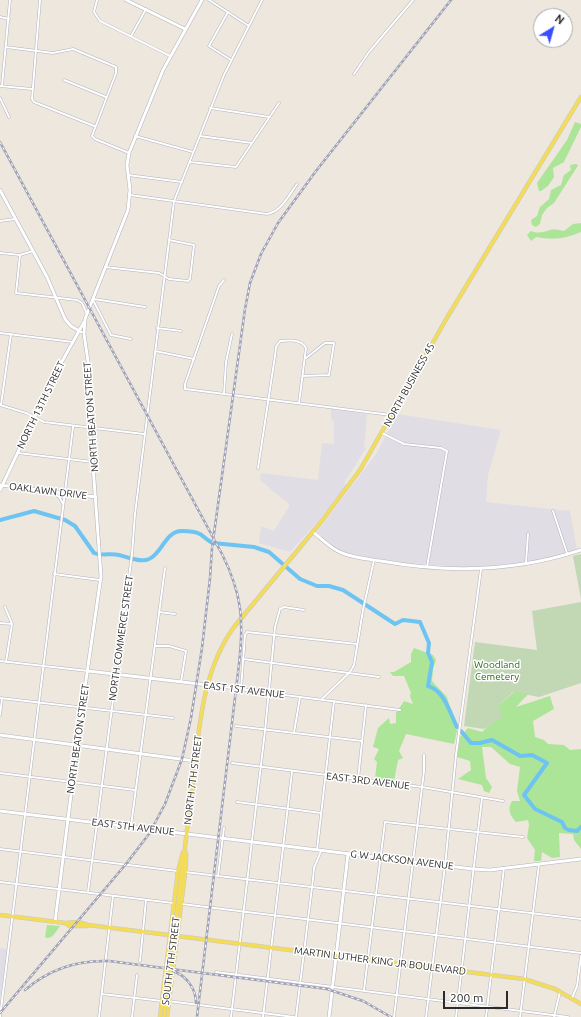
<!DOCTYPE html>
<html>
<head>
<meta charset="utf-8">
<style>
  body { margin:0 }
  #map { position:relative; width:581px; height:1017px; overflow:hidden; background:#ede7dd; font-family:Ubuntu,sans-serif }
  canvas { display:block }
  .north { position:absolute; left:533px; top:8px; width:40px; height:40px; box-sizing:border-box; background:#fff; border:1px solid #aaa; border-radius:50%; rotate:37deg; font-size:11px; font-weight:700; line-height:16px; text-align:center; color:#2b2b2b }
  .north::after { content:''; display:block; margin:auto; width:14px; height:18px; background:#394efe; clip-path:polygon(50% 0,100% 100%,50% 72%,0 100%) }
  .scale { position:absolute; left:443px; top:991px; width:65px; height:18px; box-sizing:border-box; border:2px solid #2b2b2b; border-top:0; padding-left:5px; font-size:12px; line-height:14px; white-space:nowrap; color:#2b2b2b; -webkit-text-stroke:3px #fff; paint-order:stroke }
</style>
</head>
<body>
<div id="map">
<canvas width="581" height="1017"></canvas>
<div class="north">N</div>
<div class="scale">200 m</div>
</div>
<script>
const ctx = document.querySelector('canvas').getContext('2d');
ctx.lineJoin = 'round';
function fillPath(path, color) { ctx.fillStyle = color; ctx.fill(path, 'evenodd'); }
function strokePath(path, color, width, dash) { ctx.strokeStyle = color; ctx.lineWidth = width; ctx.lineCap = dash ? 'butt' : 'round'; ctx.setLineDash(dash || []); ctx.stroke(path); }
function label(font, color, halo, rows, align = 'center') {
  ctx.font = font + ' Ubuntu,sans-serif'; ctx.lineWidth = 3; ctx.setLineDash([]); ctx.textBaseline = 'middle'; ctx.strokeStyle = halo; ctx.fillStyle = color; for (const [text, x, y, turn = 0] of rows) {
    ctx.save(); ctx.translate(x, y); ctx.rotate((+turn || 0) * Math.PI / 180); ctx.textAlign = isNaN(turn) ? turn : align; if (halo) ctx.strokeText(text, 0, 0); ctx.fillText(text, 0, 0); ctx.restore();
  }
}
const industrial = new Path2D(`
  M331,409L367,414L364,447L366,448L344,483L347,485L319,520L290,552L259,543L261,526L274,531L290,505L260,480L261,473L318,480L322,443L334,444V422L331,419Z
  M397,414L501,430L488,475L486,502L570,511L577,550L529,562L468,568L392,561L349,554L335,547L317,532L377,453Z
  M0,948L9,949L0,1000Z`);
const green = new Path2D(`
  M575,122L581,124V127L564,162L553,168L554,177L548,186L541,191H539L537,183L567,140Z
  M576,164L578,165L577,167L554,203L547,208L542,215L540,224L536,227L532,225L531,220L537,216L540,207L549,199L551,190L561,185L564,175L571,170L570,165Z
  M581,223V232C565,239 553,240 536,237L531,241L527,235L531,231C539,234 543,232 550,230C554,229 560,230 564,231L573,224Z
  M414,648L433,655L436,660L433,669L432,681L447,697L457,731L454,744L406,734L399,751L403,758L398,760L394,781L375,778L377,762L374,759L379,749L373,747L378,728L389,718L390,724L396,723V713L404,701L413,704L410,696L411,693L404,676H393L390,672H394L411,662V654Z
  M532,690L516,707L550,696L554,709L533,721L535,737L544,740L548,744L564,745L570,750L581,749V849L574,840L573,834L559,833L560,857L552,858L542,852L541,861H534L535,850L527,838L529,825L528,820L516,822C510,815 507,810 512,801H520L517,791L520,767L510,764L491,747H482L486,778L492,787L489,793L484,791L482,785L458,779L471,770L470,761L457,757L460,737L468,728L482,732L500,715L498,706L515,691Z
  M47,925L60,926C56,931 52,941 45,937Z`);
const cemetery = new Path2D(`
  M581,554V599L573,556Z
  M581,602V683L539,697L513,692L499,705L502,718L484,729L464,726L475,642L537,650L532,611Z`);
const river = new Path2D(`
  M0,520L34,511L65,520L75,526L94,553C102,556 111,553 119,555C127,557 141,563 149,559C162,554 165,531 182,531C187,531 196,532 200,534C205,537 207,541 213,543L254,547L269,552L300,579L317,586H329L343,590L395,624L403,620L420,622L429,643L428,653L432,662L428,686C444,690 450,713 457,727
  M461,731L471,743H480L492,740L515,753L520,756L532,755L547,763L524,795L535,809L562,822L565,828L569,830L577,831L581,827`);
const street = new Path2D(`
  M40,0L32,99L34,102L94,126
  M97,0L94,12L100,21L170,56
  M209,0L249,26
  M228,12L209,46L231,60
  M0,17L9,19
  M131,36L146,9
  M6,47L53,53L73,49L116,67V73L92,136L95,139L129,153
  M354,74L369,52L413,0
  M64,80L106,97
  M0,86L32,89
  M2,86L10,0
  M0,98L9,117
  M210,108L269,117
  M135,136L193,152
  M200,136L252,143
  M190,162L236,167L279,103
  M128,175L182,182
  M130,195L267,214C281,212 289,195 297,184
  M0,221L15,219
  M0,253L20,255L33,251
  M20,255L16,293L77,300L82,303L87,314
  M105,267L159,273L169,279L188,281L190,279L194,245L169,240
  M224,280L219,286L185,384V389L391,415
  M94,299L145,307
  M93,300L111,335L131,339
  M157,328L181,331
  M0,333L73,342
  M155,351L194,359
  M303,376L329,375L334,343H325L306,358
  M224,394L226,362L232,334
  M0,405L26,413L44,422L144,434
  M1,405L11,334
  M382,433L404,444L441,448L447,451L427,567
  M18,453L93,462
  M258,468L275,356L276,347L280,341C289,340 301,339 306,348L299,403
  M53,492L60,498L63,504
  M553,511L567,553
  M526,563L528,534
  M54,574L100,580
  M5,607L12,624L6,662
  M159,612L175,614
  M0,623L12,624
  M155,646H169L186,651L181,682
  M243,659L379,677
  M0,661L88,671
  M208,685L400,710
  M241,689L245,635L247,632L357,644
  M0,698L173,718
  M322,699L350,672L354,665L363,610L374,560
  M0,715L2,699
  M236,726L362,741
  M294,733L300,697
  M232,763L422,787L503,801
  M0,773L135,790
  M358,779L366,705
  M237,802L321,813
  M131,826L165,568
  M0,849L177,871
  M317,850L334,701
  M185,872L581,919
  M218,876L224,828
  M0,882L173,903
  M88,892L132,554L135,514L174,201L224,75L262,0
  M182,904L581,953
  M140,961L146,900
  M216,972L568,1017
  M364,990L385,822L523,837
  M102,994L162,1001
  M572,998L577,986L581,956
  M168,1001L294,1017
  M0,1017L73,427
  M99,1017L113,896
  M132,1017L137,975
  M231,1017L265,731L275,627L280,609L284,607L304,610
  M263,1017L292,772
  M296,1017L313,879L314,868L321,851
  M394,1017L424,771V755
  M426,1017L445,866L456,755L481,569
  M456,1017L482,798
  M486,1017L504,868
  M520,1017L539,864
  M554,1017L560,992`);
const secondary = new Path2D(`
  M126,0L185,29
  M0,190L47,277L65,319L71,326L81,332
  M0,485L96,497
  M0,490L55,374L84,322
  M313,532C322,539 331,549 342,553C355,558 368,559 381,561C448,573 516,572 581,550
  M88,671L208,685
  M0,735L195,761
  M0,811L473,869L490,870L581,859
  M55,922L82,708L101,576L89,411V368L84,334L85,319L128,210L130,190L127,165L129,153L163,70L202,0
  M329,1017L348,854`);
const primary = new Path2D(`
  M178,904C183,863 188,822 193,781C199,729 202,671 234,627L321,522L360,470L448,316L581,97
  M0,915L65,923L78,922L88,925L524,979L555,989L581,1004
  M65,923L70,926H87
  M160,1017L178,871L183,852
  M167,1017L186,865V853`);
const rail = new Path2D(`
  M0,142L222,554C242,594 244,620 239,664L197,1017
  M173,971C187,976 196,989 196,1003
  M25,990C49,969 78,960 109,961L327,989L363,1001L391,1017
  M0,1013L126,864L149,834L165,804L182,759L191,718L202,648L210,578L212,548L245,309L250,283L261,254L278,223L316,171L451,0`);
const primaryBridge = new Path2D(`
  M164,1017L178,904`);
const streetNames = [
  ["NORTH BUSINESS 45",409,385,-61],
  ["NORTH 13TH STREET",41,405,-64],
  ["NORTH BEATON STREET",91,417,-94],
  ["OAKLAWN DRIVE",48,491,7],
  ["NORTH COMMERCE STREET",121,638,-82],
  ["EAST 1ST AVENUE",244,690,7],
  ["NORTH BEATON STREET",78,739,-82],
  ["NORTH 7TH STREET",193,780,-83],
  ["EAST 3RD AVENUE",368,781,7],
  ["EAST 5TH AVENUE",133,827,7],
  ["G W JACKSON AVENUE",402,860,7],
  ["SOUTH 7TH STREET",171,961,-83],
  ["MARTIN LUTHER KING JR BOULEVARD",380,961,7]
];
const parkNames = [
  ["Woodland",497,665],
  ["Cemetery",497,677]
];
fillPath(industrial, '#e0dde5');
fillPath(green, '#ace598');
fillPath(cemetery, '#c2d7b3');
strokePath(river, '#6dc4f2', 4);
strokePath(street, '#b1b2bf', 3);
strokePath(secondary, '#b1b2bf', 4);
strokePath(primary, '#c8c8c8', 4.5);
strokePath(street, '#fff', 2);
strokePath(secondary, '#fff', 3);
strokePath(primary, '#f4dc5b', 3.5);
strokePath(rail, '#9fa1b6', 2.5);
strokePath(rail, '#fff', 1, [3]);
strokePath(primaryBridge, '#c8c8c8', 4.5, []);
strokePath(primaryBridge, '#f4dc5b', 3.5);
label('10px', '#2b2b2b', '#fff', streetNames);
label('10px', '#236a18', '#fff', parkNames);
</script>
</body>
</html>
